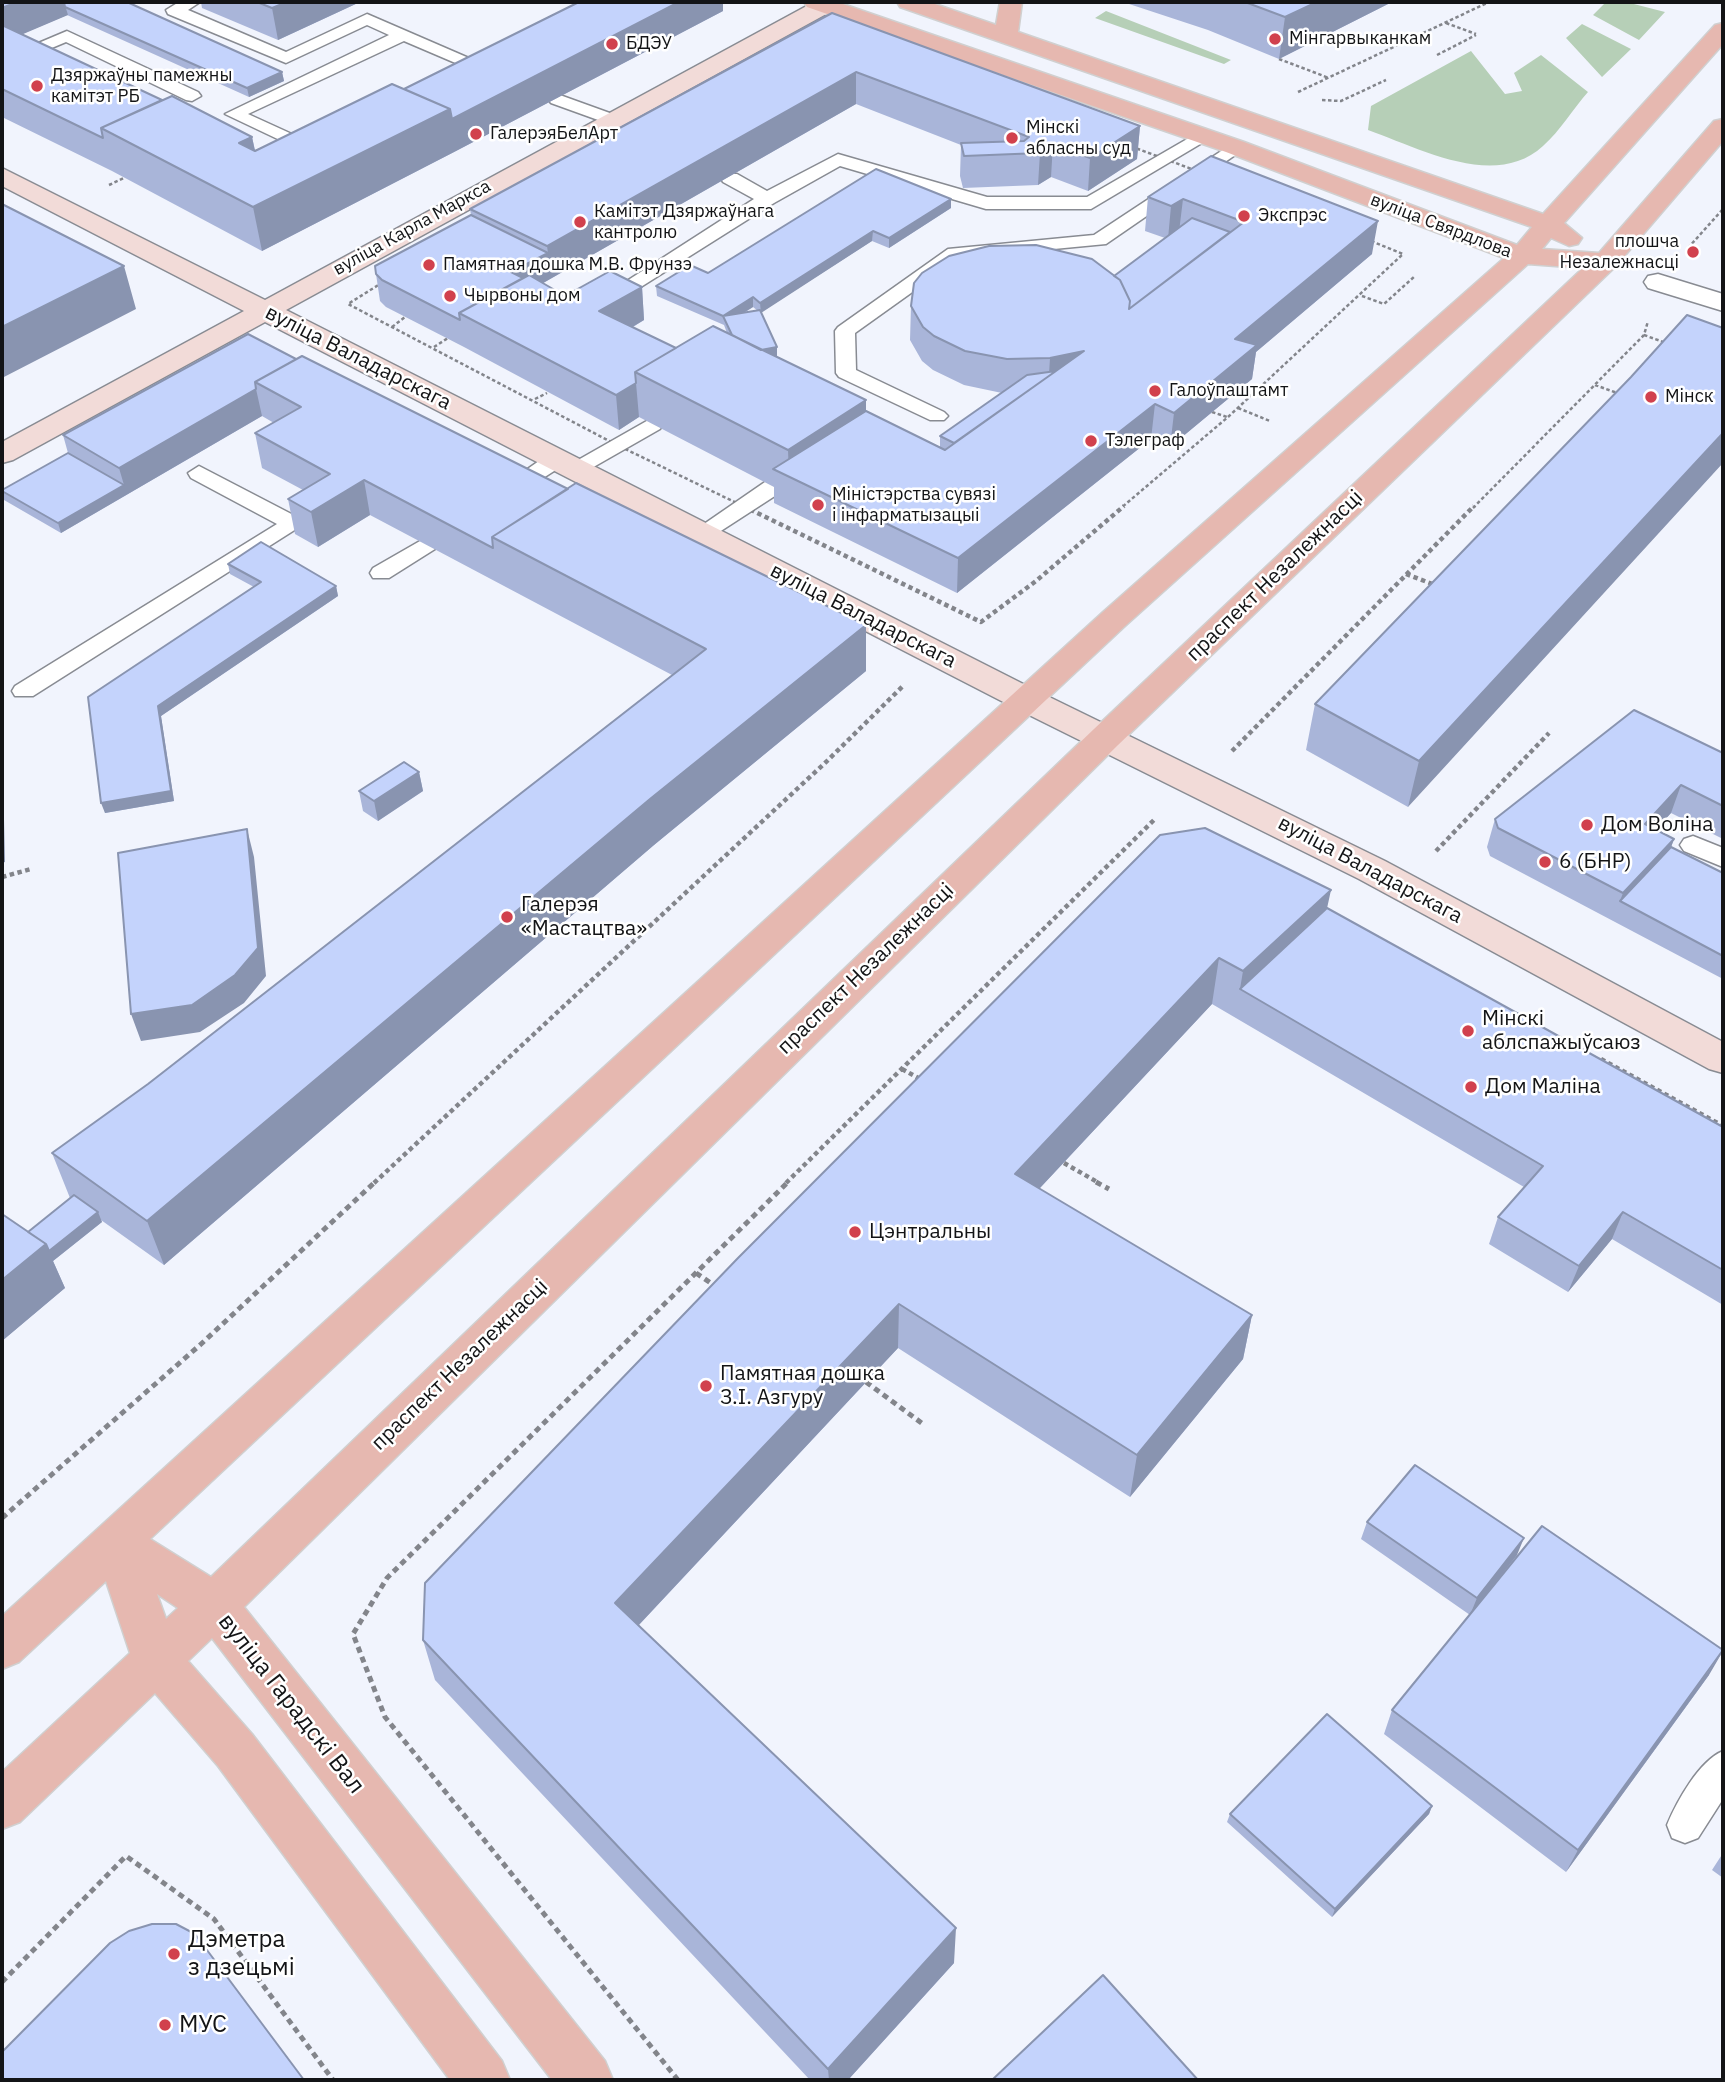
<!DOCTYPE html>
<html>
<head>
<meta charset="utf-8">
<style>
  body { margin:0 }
  #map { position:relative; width:1725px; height:2082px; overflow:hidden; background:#f1f4fd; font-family:"IBM Plex Sans",sans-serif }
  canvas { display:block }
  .frame { position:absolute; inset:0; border:4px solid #131416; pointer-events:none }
</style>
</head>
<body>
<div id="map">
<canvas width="1725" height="2082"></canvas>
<div class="frame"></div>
</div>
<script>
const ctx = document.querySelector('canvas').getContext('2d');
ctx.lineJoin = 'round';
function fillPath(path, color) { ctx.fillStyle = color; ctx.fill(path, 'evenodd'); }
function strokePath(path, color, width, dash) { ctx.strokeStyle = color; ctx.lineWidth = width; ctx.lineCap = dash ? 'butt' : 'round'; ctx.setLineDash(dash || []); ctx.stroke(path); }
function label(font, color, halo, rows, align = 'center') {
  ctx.font = font + ' "IBM Plex Sans",sans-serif'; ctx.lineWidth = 5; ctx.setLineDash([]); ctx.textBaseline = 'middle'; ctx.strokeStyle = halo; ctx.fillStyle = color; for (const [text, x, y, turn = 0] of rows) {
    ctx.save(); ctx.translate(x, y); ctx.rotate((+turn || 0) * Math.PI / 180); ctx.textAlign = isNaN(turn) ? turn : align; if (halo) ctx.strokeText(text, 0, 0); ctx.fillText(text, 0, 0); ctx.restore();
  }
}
const green = new Path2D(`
  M1606,2H1626L1665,12L1639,40L1593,15Z
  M1106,11L1231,60L1224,64L1095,18Z
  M1582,24L1631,49L1602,77L1566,38Z
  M1471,51L1505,94L1522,91L1514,73L1541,55L1588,92C1573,109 1560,131 1543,146C1495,190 1419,148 1368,130L1371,106Z`);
const pathFar2 = new Path2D(`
  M1446,23L1476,34
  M1437,55L1476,35
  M1279,59L1329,78
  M1298,92L1489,2
  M1322,100L1341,101L1386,80
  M109,185L124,178
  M1688,248L1723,209
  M1362,296L1384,304L1415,276
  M392,327L405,317
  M1644,335L1666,343
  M434,347L448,338
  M1595,385L1620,394
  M535,399L547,393
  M1238,408L1270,421
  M1212,412L1227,417
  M747,508L615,444L348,304L436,249L824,38L849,41L1197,171L1403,254L1228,417L1121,508
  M1473,508L1644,335L1648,321`);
const pathFar1 = new Path2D(`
  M743,506L981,622L1036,581L1124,506
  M1406,574L1435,585
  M1232,751L1474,506
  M1436,851L1549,733
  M2,877L31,869
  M1601,1059L1723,1126
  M902,1069L920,1079
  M1064,1163L1099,1183
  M374,1183L826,762L903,686
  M786,1183L1156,818`);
const path = new Path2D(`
  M1096,1182L1109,1189
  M696,1273L718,1288
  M866,1382L923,1424
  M2,1518L200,1345L375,1182
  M2,1982L126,1856L214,1919L333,2080
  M678,2080L385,1717L353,1634L387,1578L788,1182`);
const lane = new Path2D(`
  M179,2H200L188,10L286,52L367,14L508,75L505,79H493L404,41L248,114L305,140L317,136L326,141L305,152L225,114L389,35L367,25L286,63L168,14L166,10Z
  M67,31L198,92L201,96L192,101L186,100L66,42L18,62H6L3,58Z
  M557,94L618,116L621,120L612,125L551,103L548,99L551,95Z
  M1201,131L1207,132L1210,136L1207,140L1091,209H986L840,166L774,203L636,290L629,292L619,286L754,199L723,182L721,178L723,174H737L767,191L838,154L987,197H1087Z
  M1235,142L1241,143L1244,147L1241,151L1106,244L960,258L855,333L856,370L944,412L948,416L944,420H930L839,377L836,373L835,331L838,327L948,249L1094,235Z
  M652,418L663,424L660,429L583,473L575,475L564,468Z
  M557,453L568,459L565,464L515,496L507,498L496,491L549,454Z
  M199,466L301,519L304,524L33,696H15L12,691L15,686L277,524L191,478L188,473Z
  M773,480L784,487L781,492L710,538H694L691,533L765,482Z
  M427,537L435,539L438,544L435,549L389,578H373L370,573L373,568Z
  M1693,836L1723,848V867L1684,851L1680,845L1684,839Z
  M1723,1751V1799L1698,1838L1685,1843L1672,1838L1667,1825C1677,1801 1699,1761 1723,1751Z`);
const street = new Path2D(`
  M1658,274L1723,294V311L1648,288L1644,282L1648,276Z`);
const secondary = new Path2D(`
  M814,2H842L839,7L286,310L1039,692L1385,861L1723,1042V1073L1709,1069L1359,879L1015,708L265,322L13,460L2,463V442L244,311L2,186V168L265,300Z`);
const primary = new Path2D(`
  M804,2H837L1244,142L1517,245L1532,227L900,7L897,2H929L996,25L1000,2H1022L1018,32L1543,214L1715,25L1723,23V44L1564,223L1582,238L1578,244L1569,246L1551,238L1542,249L1599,253L1714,121L1723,119V141L1615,267L1118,745L244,1607L605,2061L613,2080H552L212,1638L188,1661L252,1734L502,2061L510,2080H450L218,1766L155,1693L20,1822L2,1829V1772L130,1653L106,1581L19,1662L2,1669V1616L1103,612L1504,258L1226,152L807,7ZM1528,264L1583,268L1094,729L211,1577L150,1539L1125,626ZM157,1594L178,1608L166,1619Z`);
const wall = new Path2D(`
  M2,2H127L282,72L284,81L249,97L67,15L22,34L162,100L252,137L255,150L404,89L579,2H723V11L456,151L262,251L112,171L2,117Z
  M201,2H360L278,40L202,8Z
  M1123,2H1392L1279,59L1208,30Z
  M832,13L1140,126L1137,159L1088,191L1051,177L1038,185L963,188L960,176L961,145L856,104L543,283L565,296L642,287L644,320L633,327L676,348L727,333L724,325L657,296L656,286L951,208L889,248L872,241L761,312L777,347V357L866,411L940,447V436L1002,393L964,385L933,370L922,361L910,340L911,306L1114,276L1165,238L1145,231L1148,197L1211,156L1372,254L1256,352L1252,379L1170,447L1151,439L957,593L774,503V487L639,417L619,430L464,347L386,307L380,301L376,274L471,215L470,209ZM753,307L758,311L744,313Z
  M296,359L568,489L866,625V671L654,845L164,1265L101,1220L102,1222L53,1261L65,1288L2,1341V1214L28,1232L70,1198L52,1153L148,1084L672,675L370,515L318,547L295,534L288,499L303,490L262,468L255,433L274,423L262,416L61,533L4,500L2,490L68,453L63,435Z
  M1631,377L1408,807L1306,750L1315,704Z
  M228,564L336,586L338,596L161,716L174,801L105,813L88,697L254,587L230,574Z
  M1723,753V839L1671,813L1656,830L1674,839L1671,847L1723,873V979L1490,856L1487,847L1495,819Z
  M419,772L423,791L378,821L363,811L359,791Z
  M1160,835L1327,908L1723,1127V1305L1612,1239L1568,1292L1489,1244L1498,1217L1524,1187L1212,1004L1039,1189L1252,1315L1243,1359L1130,1497L898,1348L638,1626L954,1963L848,2080H810L435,1680L423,1640Z
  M1367,1522L1517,1555L1479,1604L1709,1675L1566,1872L1384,1734L1392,1710L1470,1615L1361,1539Z
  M1432,1806L1429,1814L1332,1917L1227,1822L1230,1814Z
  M1723,1853V1878L1712,1870Z`);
const shadedWall = new Path2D(`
  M17,2H64L68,15L2,43V8Z
  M287,2H360L278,40L272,8Z
  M679,2H723V11L456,151L262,251L253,207L450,109Z
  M1317,2H1392L1279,59L1285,17Z
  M282,72L284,81L249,97L247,88Z
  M856,72V104L531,290L511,272L548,253L547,246Z
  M1140,126L1137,159L1088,191L1090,158Z
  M252,137L261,180L239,143Z
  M1053,144L1051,177L1038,185L1040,153Z
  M951,199V208L889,248V238Z
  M1183,199L1179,232L1168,239L1171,206Z
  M1378,221L1372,254L1256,352L1252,379L1170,447L1174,413L1235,339Z
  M873,231L872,241L761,313L760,303Z
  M124,266L136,309L2,378V327Z
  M642,287L644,320L602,345L599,311Z
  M753,297V307L727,323L723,316Z
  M777,347V357L739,353Z
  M1084,351L1048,391L1050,358Z
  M636,383L639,417L619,430L616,395Z
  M256,389L262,416L61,533L58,523L124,485L119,468Z
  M866,400V445L789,476L788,450Z
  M1155,404L1151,439L957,593L958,558Z
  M1723,433V463L1408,807L1419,761Z
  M364,480L370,515L318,547L311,512Z
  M336,586L338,596L161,716L174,801L105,813L101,803L158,706Z
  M866,625V671L654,845L164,1265L147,1221L650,799Z
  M2,734L5,862L2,863Z
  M419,772L423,791L378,821L374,801Z
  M1681,785L1671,813L1635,852L1645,824Z
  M247,829L254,857L266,976L244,1003L200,1032L141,1041L131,1014Z
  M1674,839L1664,867L1620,901L1623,893Z
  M1331,890L1321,936L1240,989L1243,971Z
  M1219,958L1212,1004L1011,1219L1015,1174Z
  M98,1212L102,1222L53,1261L65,1288L2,1341V1280L46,1244Z
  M1623,1212L1612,1239L1568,1292L1579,1266Z
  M899,1304L898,1348L621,1644L615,1603Z
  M1252,1315L1243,1359L1130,1497L1137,1455Z
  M1524,1538L1517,1555L1470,1615L1477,1598Z
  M1723,1651L1709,1675L1566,1872L1578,1850Z
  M1432,1806L1429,1814L1332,1917L1335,1909Z
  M956,1928L954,1963L848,2080H829L828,2069Z`);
const building = new Path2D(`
  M2,2H17L2,8Z
  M64,2H127L282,72L247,88L65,7Z
  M257,2H287L272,8Z
  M579,2H679L452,119L450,109L404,89Z
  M1245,2H1317L1285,17Z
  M832,13L1140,126L1090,158L1053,144L1040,153L964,156L961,143L1024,141L1029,137L856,72L547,246L470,209Z
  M2,25L162,100L101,128L103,138L2,89Z
  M392,84L450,109L253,207L101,128L172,96L252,137L239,143L255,151Z
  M1211,156L1378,221L1235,339L1257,345L1174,413L1155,404L958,558L773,469L866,411L945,450L1084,351L1050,358L1007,359L965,351L934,336L923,327L911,306L914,283L922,273L949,256L989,246L1036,245L1092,259L1120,280L1130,301L1129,309L1244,222L1183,199L1171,206L1148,197Z
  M876,169L951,199L889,238L873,231L760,303L753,297L723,316L656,286L690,265L708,273Z
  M2,204L124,266L2,327Z
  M471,215L548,253L511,272L523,278L459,313L460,320L382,280L376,274L375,266Z
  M1192,218L1230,232L1129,309L1130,301L1120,280L1114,276Z
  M610,271L642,287L599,311L676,348L635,372L636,383L616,395L459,313L529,275L565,296Z
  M760,310L777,347L761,350L732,335L723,316Z
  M1687,315L1723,328V433L1419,761L1315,704L1631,377Z
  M713,326L866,400L788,450L635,372Z
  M248,334L296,359L255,382L256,389L119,468L63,435Z
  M302,356L568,489L492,537L493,548L364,480L311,512L288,499L330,474L255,433L301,407L255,382Z
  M1056,371L954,443L940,436L1027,375Z
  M68,453L124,485L58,523L2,491V490Z
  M576,483L866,625L650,799L147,1221L52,1153L148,1084L706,649L492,537Z
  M261,542L336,586L158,706L171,791L101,803L88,697L261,582L228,564Z
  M1634,710L1723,753V806L1681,785L1645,824L1674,839L1623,893L1498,828L1495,819Z
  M404,762L419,772L374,801L359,791Z
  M1205,828L1331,890L1243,971L1219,958L1015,1174L1252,1315L1137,1455L899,1304L615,1603L956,1928L828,2069L423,1640L425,1583L738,1258L1160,835Z
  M247,829L258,948L235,975L192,1005L131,1014L118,853Z
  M1671,847L1723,873V956L1620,901Z
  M1327,908L1723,1127V1270L1623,1212L1579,1266L1498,1217L1543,1166L1240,989Z
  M74,1195L98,1212L49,1251L46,1244L28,1232Z
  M2,1214L46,1244L2,1280Z
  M1415,1465L1524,1538L1477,1598L1367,1522Z
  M1542,1526L1723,1650L1578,1850L1392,1710Z
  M1327,1714L1432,1806L1335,1909L1230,1814Z
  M152,1924H176L195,1934L304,2080H2V2052L110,1943L129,1931Z
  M1103,1975L1198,2080H992Z`);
const markers = [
  [1275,39,7,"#d1414d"],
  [612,44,7,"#d1414d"],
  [37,86,7,"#d1414d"],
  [476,134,7,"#d1414d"],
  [1012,138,7,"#d1414d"],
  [1244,216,7,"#d1414d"],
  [580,222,7,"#d1414d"],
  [1693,252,7,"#d1414d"],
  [429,265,7,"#d1414d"],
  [450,296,7,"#d1414d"],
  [1155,391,7,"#d1414d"],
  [1651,397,7,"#d1414d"],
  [1091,441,7,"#d1414d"],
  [818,505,7,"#d1414d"],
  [1587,825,7,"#d1414d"],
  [1545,862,7,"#d1414d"],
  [507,917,7,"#d1414d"],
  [1468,1031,7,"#d1414d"],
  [1471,1087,7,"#d1414d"],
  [855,1232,7,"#d1414d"],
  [706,1386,7,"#d1414d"],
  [174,1954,7,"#d1414d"],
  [165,2025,7,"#d1414d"]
];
const farPoinames = [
  ["Мінгарвыканкам",1289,39],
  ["БДЭУ",626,44],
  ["Дзяржаўны памежны",51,76],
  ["камітэт РБ",51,97],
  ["Мінскі",1026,128],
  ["абласны суд",1026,149],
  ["ГалерэяБелАрт",490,134],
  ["Камітэт Дзяржаўнага",594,212],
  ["кантролю",594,233],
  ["Экспрэс",1258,216],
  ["плошча",1679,242,"right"],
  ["Незалежнасці",1679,263,"right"],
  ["Памятная дошка М.В. Фрунзэ",443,265],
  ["Чырвоны дом",464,296],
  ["Галоўпаштамт",1169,391],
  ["Мінск",1665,397],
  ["Тэлеграф",1105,441],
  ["Міністэрства сувязі",832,495],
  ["і інфарматызацыі",832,516]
];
const farStreetnames = [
  ["вуліца Свярдлова",1441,226,21],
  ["вуліца Карла Маркса",412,228,-29]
];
const streetNames = [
  ["вуліца Валадарскага",358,358,27],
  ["праспект Незалежнасці",1275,576,-44],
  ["вуліца Валадарскага",863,616,27],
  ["вуліца Валадарскага",1370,870,28],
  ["праспект Незалежнасці",866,969,-44],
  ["праспект Незалежнасці",460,1365,-44]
];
const poiNames = [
  ["Дом Воліна",1601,825],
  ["6 (БНР)",1559,862],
  ["Галерэя",521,905],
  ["«Мастацтва»",521,929],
  ["Мінскі",1482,1019],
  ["аблспажыўсаюз",1482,1043],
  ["Дом Маліна",1485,1087],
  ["Цэнтральны",869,1232],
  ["Памятная дошка",720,1374],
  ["З.І. Азгуру",720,1398]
];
const nearStreetnames = [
  ["вуліца Гарадскі Вал",291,1704,52]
];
const nearPoinames = [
  ["Дэметра",188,1940],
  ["з дзецьмі",188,1968],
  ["МУС",179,2025]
];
fillPath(green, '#b6cfb7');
strokePath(lane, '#888b92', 3);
strokePath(street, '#888b92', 3);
strokePath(secondary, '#888b92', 3);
strokePath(primary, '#d0d0d0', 3);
strokePath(pathFar2, '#83858b', 2.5, [3.5, 2.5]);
strokePath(pathFar1, '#83858b', 4.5, [4.5, 3.5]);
strokePath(path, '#83858b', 5, [6, 4.5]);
fillPath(lane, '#fff');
fillPath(street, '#fff');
fillPath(secondary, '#f2dbd8');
fillPath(primary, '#e6b8b0');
fillPath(wall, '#a9b5d9');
fillPath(shadedWall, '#8994b0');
fillPath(building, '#c4d3fc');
strokePath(building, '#8994b0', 2);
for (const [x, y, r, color] of markers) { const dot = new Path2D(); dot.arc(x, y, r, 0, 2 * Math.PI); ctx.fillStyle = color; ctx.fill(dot); strokePath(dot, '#fff', 2.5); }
label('18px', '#131416', '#fff', farPoinames, 'left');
label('18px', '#131416', '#fff', farStreetnames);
label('21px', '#131416', '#fff', streetNames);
label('21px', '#131416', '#fff', poiNames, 'left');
label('24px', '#131416', '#fff', nearStreetnames);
label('24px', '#131416', '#fff', nearPoinames, 'left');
</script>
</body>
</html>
